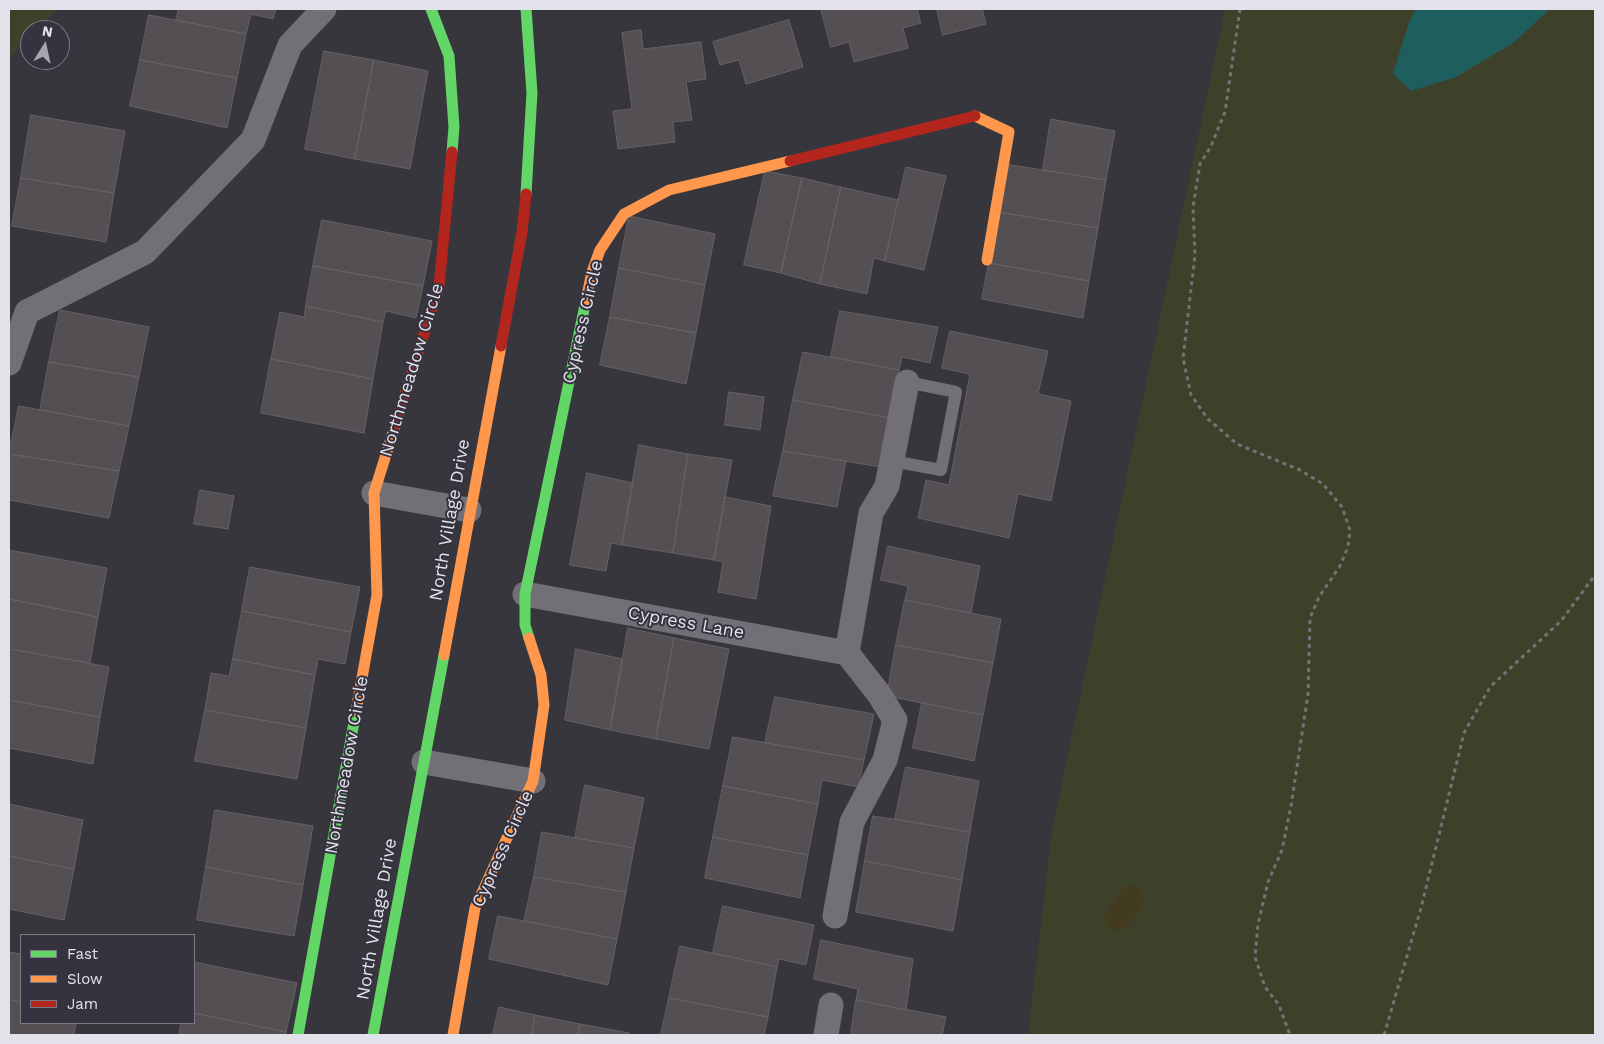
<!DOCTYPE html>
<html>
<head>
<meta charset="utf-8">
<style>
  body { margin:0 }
  #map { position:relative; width:1604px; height:1044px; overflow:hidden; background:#37363d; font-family:"Work Sans",sans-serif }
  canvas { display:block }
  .frame { position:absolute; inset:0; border:10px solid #e3e1ea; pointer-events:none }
  .legend { position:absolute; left:20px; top:934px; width:175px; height:90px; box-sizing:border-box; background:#363340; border:1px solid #7b7984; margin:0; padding:6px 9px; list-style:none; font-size:15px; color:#e3e1ea }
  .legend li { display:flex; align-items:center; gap:10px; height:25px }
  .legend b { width:25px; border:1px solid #7b7984 }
  .north { position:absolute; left:20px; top:20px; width:50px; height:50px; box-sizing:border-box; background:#363340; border:1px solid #7b7984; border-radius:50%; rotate:10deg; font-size:14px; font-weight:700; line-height:20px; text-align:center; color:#e3e1ea }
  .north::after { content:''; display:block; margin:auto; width:18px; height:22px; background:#a7a5ad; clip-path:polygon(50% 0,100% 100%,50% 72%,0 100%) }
</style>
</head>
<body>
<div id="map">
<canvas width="1604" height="1044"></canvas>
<div class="frame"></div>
<ul class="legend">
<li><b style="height:6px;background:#63d668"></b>Fast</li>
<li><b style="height:6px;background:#ff974d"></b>Slow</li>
<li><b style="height:6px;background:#b3261e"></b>Jam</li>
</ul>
<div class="north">N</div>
</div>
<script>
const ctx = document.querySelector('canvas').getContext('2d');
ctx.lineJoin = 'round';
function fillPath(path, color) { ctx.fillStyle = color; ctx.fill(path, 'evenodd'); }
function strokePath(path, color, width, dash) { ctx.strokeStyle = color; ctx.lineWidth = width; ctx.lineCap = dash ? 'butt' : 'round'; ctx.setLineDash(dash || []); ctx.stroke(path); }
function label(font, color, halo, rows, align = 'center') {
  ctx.font = font + ' "Work Sans",sans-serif'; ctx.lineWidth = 4; ctx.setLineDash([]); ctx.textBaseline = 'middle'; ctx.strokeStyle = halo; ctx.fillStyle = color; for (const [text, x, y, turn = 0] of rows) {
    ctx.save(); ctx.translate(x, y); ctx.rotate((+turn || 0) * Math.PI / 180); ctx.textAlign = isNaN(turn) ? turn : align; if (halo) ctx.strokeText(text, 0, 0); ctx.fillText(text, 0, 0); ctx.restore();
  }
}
const green = new Path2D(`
  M9,9H57L37,30H30V37L9,59Z
  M1225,9H1595V1035H1028L1052,830Z`);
const sand = new Path2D(`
  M1128,886H1136L1142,891C1148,918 1107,953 1105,913L1115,901L1122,888Z`);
const water = new Path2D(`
  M1416,9H1550L1513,43L1456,77L1411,91L1393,74L1409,22Z`);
const building = new Path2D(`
  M179,9H276L273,19L251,14L246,34L176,20Z
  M821,9H917L921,23L903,28L908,48L854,62L849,42L831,47Z
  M937,9H982L986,24L943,35Z
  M149,15L246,34L237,78L140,60Z
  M789,20L803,67L746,84L739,60L720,65L713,42Z
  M641,30L643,49L701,42L706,79L686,82L692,120L673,122L675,142L618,149L613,111L632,109L622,33Z
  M324,51L374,60L355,159L305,149Z
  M140,60L237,78L227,128L130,106Z
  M374,60L428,71L410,169L355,159Z
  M31,115L125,131L114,193L21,178Z
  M1051,119L1115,131L1106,180L1043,170Z
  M1005,164L1106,180L1098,228L997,212Z
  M906,167L946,176L924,270L885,261Z
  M765,171L802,178L781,273L744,265Z
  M21,178L114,193L106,242L12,226Z
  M802,178L841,187L820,284L781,273Z
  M841,187L898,200L885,261L874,258L867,294L820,284Z
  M997,212L1098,228L1089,281L989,263Z
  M629,216L715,234L705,285L619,268Z
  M322,220L432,241L423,286L313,266Z
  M989,263L1089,281L1083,318L982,299Z
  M313,266L423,286L416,318L386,311L383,322L306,306Z
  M619,268L705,285L696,333L610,317Z
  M306,306L383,322L373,379L271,359L280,312L304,317Z
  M60,310L149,327L139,377L49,362Z
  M840,311L938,327L930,363L902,357L899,370L831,357Z
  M610,317L696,333L686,384L600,365Z
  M950,331L1048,351L1038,394L1071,401L1051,501L1018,494L1009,538L918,518L926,480L949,485L970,374L942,368Z
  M803,352L899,370L890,418L793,400Z
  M271,359L373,379L364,433L261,413Z
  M49,362L139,377L129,426L40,410Z
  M729,392L764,397L760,430L725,425Z
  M793,400L890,418L881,467L783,451Z
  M19,406L129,426L119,471L9,454Z
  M639,445L688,454L673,553L622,545Z
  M783,451L846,461L837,507L773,496Z
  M9,454L119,471L109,518L9,500Z
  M688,454L732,460L714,560L673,553Z
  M587,473L633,483L622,545L611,543L606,571L570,565Z
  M200,490L234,496L228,529L194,524Z
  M725,497L771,506L756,599L718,592L723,562L714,560Z
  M888,546L980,566L971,613L905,600L908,586L881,580Z
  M9,550L107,568L98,617L9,599Z
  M250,567L360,587L351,632L242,611Z
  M9,599L98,617L90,663L10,649Z
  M905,600L1001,619L993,663L896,645Z
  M242,611L351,632L345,664L318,659L315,675L233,659Z
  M628,628L674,638L656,739L610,730Z
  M674,638L729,649L709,749L656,739Z
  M896,645L993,663L983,715L887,696Z
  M10,649L109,667L100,717L9,700Z
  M576,649L623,659L610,730L565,720Z
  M233,659L315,675L306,728L205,710L211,673L229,676Z
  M775,697L874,714L864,760L765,743Z
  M9,700L100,717L93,764L9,748Z
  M922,703L983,715L974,761L913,748Z
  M205,710L306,728L297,779L195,761Z
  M733,737L864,760L858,787L822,780L818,804L723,786Z
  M906,767L979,781L970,832L895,819Z
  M585,785L644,798L634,848L575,838Z
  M723,786L818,804L808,855L713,837Z
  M9,804L83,820L74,869L9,856Z
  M215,810L313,826L303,885L206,867Z
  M873,816L970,832L962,880L865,861Z
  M542,832L634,848L626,892L534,877Z
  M713,837L808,855L800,898L705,878Z
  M9,856L74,869L64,920L9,909Z
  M865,861L962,880L953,931L856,912Z
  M206,867L303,885L294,936L197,920Z
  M534,877L626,892L617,939L524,921Z
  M723,906L814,925L806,965L779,959L777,967L713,953Z
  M498,916L617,939L608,985L489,959Z
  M821,940L913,959L906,1010L856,1000L858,989L814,979Z
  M680,946L777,967L768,1017L669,998Z
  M9,952L21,954V1002L9,1000Z
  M194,962L297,983L286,1032L194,1013Z
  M669,998L768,1017L764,1035H661Z
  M9,1000L21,1002V1023H76L74,1035H9Z
  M856,1000L946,1017L942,1035H851Z
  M499,1007L535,1015L532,1035H493Z
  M194,1013L286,1032V1035H179L181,1023H194Z
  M535,1015L580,1024L578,1035H532Z
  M580,1024L629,1033V1035H578Z`);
const path = new Path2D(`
  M1240,9L1225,112L1211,146L1200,164L1193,207L1195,255L1183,358L1191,395L1208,419L1237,444L1300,470L1323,484L1342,507L1350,530L1348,547L1340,566L1319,597L1310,618L1308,694L1291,806L1282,850L1268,882L1258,924L1255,957L1265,987L1279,1005L1290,1035
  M1384,1035L1421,908L1464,733L1490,687L1561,621L1595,575`);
const lane = new Path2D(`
  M892,461L941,470L956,392L907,382`);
const street = new Path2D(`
  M9,363L27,312L145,252L253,140L290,45L324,9
  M374,493L469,510
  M525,594L847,653
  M424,762L533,781
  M835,916L852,822L885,760L895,720L879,694L847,653L871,513L887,486L907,382
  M826,1035L831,1005`);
const fast = new Path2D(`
  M431,9L449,56L454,127L452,152
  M526,9L532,93L526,194
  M529,638L525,625V594L586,300
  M298,1035L356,711
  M373,1035L444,655`);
const slow = new Path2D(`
  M975,116L1009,132L987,260
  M586,300L592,272L600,250L624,214L669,190L790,161
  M444,655L501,346
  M356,711L377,595L374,493L395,426
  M453,1035L475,908L533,781L544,705L541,675L529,638`);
const jam = new Path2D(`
  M790,161L975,116
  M501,346L522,232L526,194
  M395,426L439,286L452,152`);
const streetNames = [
  ["Cypress Circle",583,322,-77],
  ["Northmeadow Circle",412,370,-73],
  ["North Village Drive",450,520,-80],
  ["Cypress Lane",686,623,10],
  ["Northmeadow Circle",347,765,-80],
  ["Cypress Circle",503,849,-66],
  ["North Village Drive",377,919,-80]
];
fillPath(green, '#3e4129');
fillPath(sand, '#433b20');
fillPath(water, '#1f5e5f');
fillPath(building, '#534f52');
strokePath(building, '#656164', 1);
strokePath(path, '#737277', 3, [4, 4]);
strokePath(lane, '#727076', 12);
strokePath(street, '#727076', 25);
strokePath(fast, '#63d668', 11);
strokePath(slow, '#ff974d', 11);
strokePath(jam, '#b3261e', 11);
label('18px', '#e3e1ea', '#363340', streetNames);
</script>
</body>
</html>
